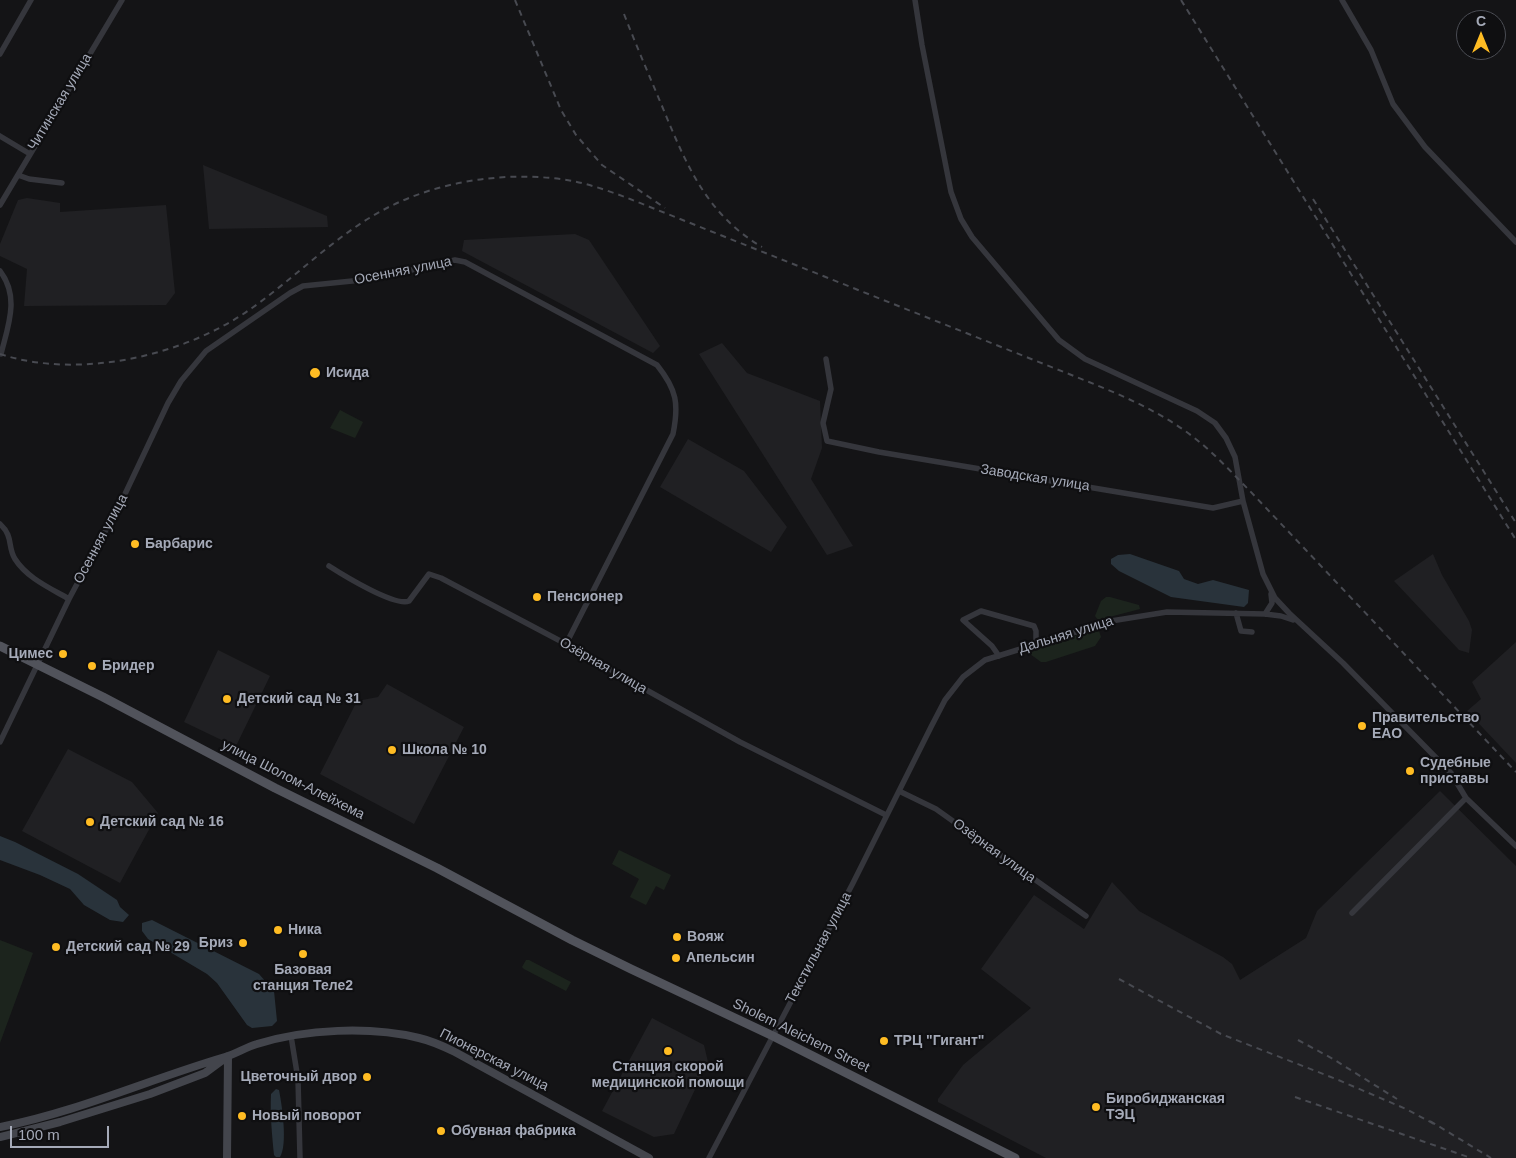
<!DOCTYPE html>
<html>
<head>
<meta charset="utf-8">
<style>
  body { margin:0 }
  #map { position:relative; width:1516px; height:1158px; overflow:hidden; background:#141416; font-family:Arial,sans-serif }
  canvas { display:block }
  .north { position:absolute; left:1456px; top:10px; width:50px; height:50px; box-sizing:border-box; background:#0f0f11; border:1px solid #4b4d54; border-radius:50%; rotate:0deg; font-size:14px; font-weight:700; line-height:20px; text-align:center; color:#a5aab8 }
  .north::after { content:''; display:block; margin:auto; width:18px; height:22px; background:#ffbc23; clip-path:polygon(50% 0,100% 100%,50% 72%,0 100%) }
  .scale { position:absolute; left:10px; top:1126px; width:99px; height:22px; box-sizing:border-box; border:2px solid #a5aab8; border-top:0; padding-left:6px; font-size:15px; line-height:18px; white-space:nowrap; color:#a5aab8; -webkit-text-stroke:4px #0f0f11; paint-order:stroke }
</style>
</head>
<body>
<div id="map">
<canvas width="1516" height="1158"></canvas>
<div class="north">С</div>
<div class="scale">100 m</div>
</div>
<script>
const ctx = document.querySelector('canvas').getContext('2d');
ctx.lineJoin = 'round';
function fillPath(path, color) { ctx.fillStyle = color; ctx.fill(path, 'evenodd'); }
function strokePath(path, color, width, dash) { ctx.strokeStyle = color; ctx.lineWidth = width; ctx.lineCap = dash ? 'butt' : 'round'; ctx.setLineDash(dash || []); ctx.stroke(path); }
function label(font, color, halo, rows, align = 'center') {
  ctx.font = font + ' Arial,sans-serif'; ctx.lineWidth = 4.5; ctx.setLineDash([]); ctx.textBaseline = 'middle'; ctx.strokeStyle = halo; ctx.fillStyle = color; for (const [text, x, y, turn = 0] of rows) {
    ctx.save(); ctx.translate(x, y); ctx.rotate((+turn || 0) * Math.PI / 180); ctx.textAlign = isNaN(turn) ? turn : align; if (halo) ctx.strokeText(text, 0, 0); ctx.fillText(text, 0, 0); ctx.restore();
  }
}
const built = new Path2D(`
  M203,165L327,216L328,227L209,229Z
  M27,198L60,203V212L166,205L175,293L166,305L24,306L27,269L0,256V244L18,200Z
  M575,234L589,240L660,346L653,353L462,251L464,240Z
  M722,343L747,373L820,401L822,448L811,479L853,546L827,555L699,354Z
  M688,439L744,471L787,527L771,552L660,487Z
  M1433,554L1442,575L1469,621L1472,630L1469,653L1459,650L1394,581Z
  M1516,642V763L1467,711L1481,699L1472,682Z
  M218,650L270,676L237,744L234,746L184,722Z
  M387,684L464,727L414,824L320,774L357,701L378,697Z
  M68,749L132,782L158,813L120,883L22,831Z
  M1440,791L1516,866V1158H1046L938,1102V1099L963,1065L1031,1008L981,969L1034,895L1084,929L1112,882L1139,911L1223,957L1232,964L1240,980L1306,938L1317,911Z
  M652,1018L704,1045L708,1062L674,1134L654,1137L602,1111Z`);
const green = new Path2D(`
  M340,410L363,422L355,438L330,428Z
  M1106,597H1110L1139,605L1140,609L1098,620L1095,616L1101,601Z
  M1098,628L1101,637L1095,646L1046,662H1041L1030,654L1032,651Z
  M619,850L671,875L664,890L656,886L646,905L630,897L639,879L612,864Z
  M0,940L33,953L0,1043Z
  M526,960H529L571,982L566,991L524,969L522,967Z`);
const water = new Path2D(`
  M1130,554L1179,571L1184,579L1198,584L1213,580L1249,590L1248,603L1244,607L1171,597L1119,571L1111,564V559L1118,555Z
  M0,836L15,842L78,874L117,900L120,907L129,915L123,922L110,920L84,905L70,889L40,875L0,860Z
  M152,920L259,974L274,991L277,1021L272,1026L252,1028L247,1025L217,983L207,974L148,939L142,931V923Z
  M276,1089L279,1090C282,1105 288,1145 280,1157H276L274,1155C272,1135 270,1114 271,1094Z`);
const minor = new Path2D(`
  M915,0L922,45L951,192L961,219L972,237L1059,340L1085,359L1197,411L1215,423L1226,438L1235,457L1243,501L1263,574L1275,598L1289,613L1343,663L1451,773L1466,798L1516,846
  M1342,0L1371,50L1393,104L1425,147L1516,242
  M0,54L31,0
  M0,136L30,154
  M18,175L29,179L62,183
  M0,205L122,0
  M0,271C20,297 8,326 1,354
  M826,359L831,389L823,423L827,441L879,452L1213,508L1243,501
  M0,524C14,537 7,546 15,559C27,578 50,588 69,599
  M329,566C343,575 395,607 409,601L429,574L441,578L566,644L650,692L740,742L886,815
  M1236,613L1241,631L1252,632
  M1265,614L1272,603L1271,594
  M999,656L992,646L963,620L981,611L1034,626L1036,631V644
  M0,742L69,599L125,494L168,403L181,381L206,351L290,293L303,286L372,279L455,260L465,262L657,365C677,390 679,404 673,434L566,644
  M899,791L936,809L1086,916
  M1352,913L1466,798
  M291,1036L298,1079L300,1158
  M709,1158L853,883L931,727L945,700L963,677L985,660L1111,621L1167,612L1265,614L1281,616L1293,620`);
const secondary = new Path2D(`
  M0,1127C77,1112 150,1079 225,1057C236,1054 246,1047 257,1044C305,1029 370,1026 419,1038C432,1041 443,1046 455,1052L649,1158
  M0,1137L60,1122L150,1094L205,1073L224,1059
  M227,1158L228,1056`);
const primary = new Path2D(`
  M0,646L103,697L275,788L437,868L572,940L631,969L773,1036L1015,1158`);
const rail = new Path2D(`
  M515,0L561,110L576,135L602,165L665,208
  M1181,0L1516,540
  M624,14C636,45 649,75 662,106C686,164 706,214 762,247
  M1313,199L1516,523
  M0,354C79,380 185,356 252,308C297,276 336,235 385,209C440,180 511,170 573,181C592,185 612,192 630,199L1089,382C1126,397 1165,414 1197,440C1216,455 1233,474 1250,491L1516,772
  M1119,979L1221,1034L1336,1079L1406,1109L1436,1125
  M1298,1040L1333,1059L1397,1099
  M1295,1097L1471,1158
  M1430,1121L1491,1158`);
const markers = [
  [315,373,6,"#ffbc23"],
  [135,544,5,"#ffbc23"],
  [537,597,5,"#ffbc23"],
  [63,654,5,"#ffbc23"],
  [92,666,5,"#ffbc23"],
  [227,699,5,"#ffbc23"],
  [1362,726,5,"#ffbc23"],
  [392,750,5,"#ffbc23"],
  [1410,771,5,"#ffbc23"],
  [90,822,5,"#ffbc23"],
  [278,930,5,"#ffbc23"],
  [677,937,5,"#ffbc23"],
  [243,943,5,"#ffbc23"],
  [56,947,5,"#ffbc23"],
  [303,954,5,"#ffbc23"],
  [676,958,5,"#ffbc23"],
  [884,1041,5,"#ffbc23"],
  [668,1051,5,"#ffbc23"],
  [367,1077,5,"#ffbc23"],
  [1096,1107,5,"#ffbc23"],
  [242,1116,5,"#ffbc23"],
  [441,1131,5,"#ffbc23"]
];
const streetNames = [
  ["Читинская улица",60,102,-59],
  ["Осенняя улица",403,271,-11],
  ["Заводская улица",1035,478,9],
  ["Осенняя улица",101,539,-62],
  ["Дальняя улица",1066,635,-17],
  ["Озёрная улица",603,666,30],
  ["улица Шолом-Алейхема",293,780,27],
  ["Озёрная улица",994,851,36],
  ["Текстильная улица",819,948,-62],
  ["Sholem Aleichem Street",801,1036,26],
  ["Пионерская улица",494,1060,27]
];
const poiNames = [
  ["Исида",326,373],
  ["Барбарис",145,544],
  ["Пенсионер",547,597],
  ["Цимес",53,654,"right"],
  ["Бридер",102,666],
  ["Детский сад № 31",237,699],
  ["Правительство",1372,718],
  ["ЕАО",1372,734],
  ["Школа № 10",402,750],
  ["Судебные",1420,763],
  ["приставы",1420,779],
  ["Детский сад № 16",100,822],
  ["Ника",288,930],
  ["Вояж",687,937],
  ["Бриз",233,943,"right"],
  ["Детский сад № 29",66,947],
  ["Апельсин",686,958],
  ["Базовая",303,970,"center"],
  ["станция Теле2",303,986,"center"],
  ["ТРЦ \"Гигант\"",894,1041],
  ["Станция скорой",668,1067,"center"],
  ["медицинской помощи",668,1083,"center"],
  ["Цветочный двор",357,1077,"right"],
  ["Биробиджанская",1106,1099],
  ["ТЭЦ",1106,1115],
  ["Новый поворот",252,1116],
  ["Обувная фабрика",451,1131]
];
fillPath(built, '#202023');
fillPath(green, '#1c241d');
fillPath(water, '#29333b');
strokePath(minor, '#35363c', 5.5);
strokePath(secondary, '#43454c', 8);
strokePath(primary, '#51535b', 9);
strokePath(rail, '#484a51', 2, [6, 5]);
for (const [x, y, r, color] of markers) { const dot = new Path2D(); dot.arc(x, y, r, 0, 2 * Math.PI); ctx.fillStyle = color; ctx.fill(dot); strokePath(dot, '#0f0f11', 2); }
label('14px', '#a5aab8', '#0f0f11', streetNames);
label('bold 14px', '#a5aab8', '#0f0f11', poiNames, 'left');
</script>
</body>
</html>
